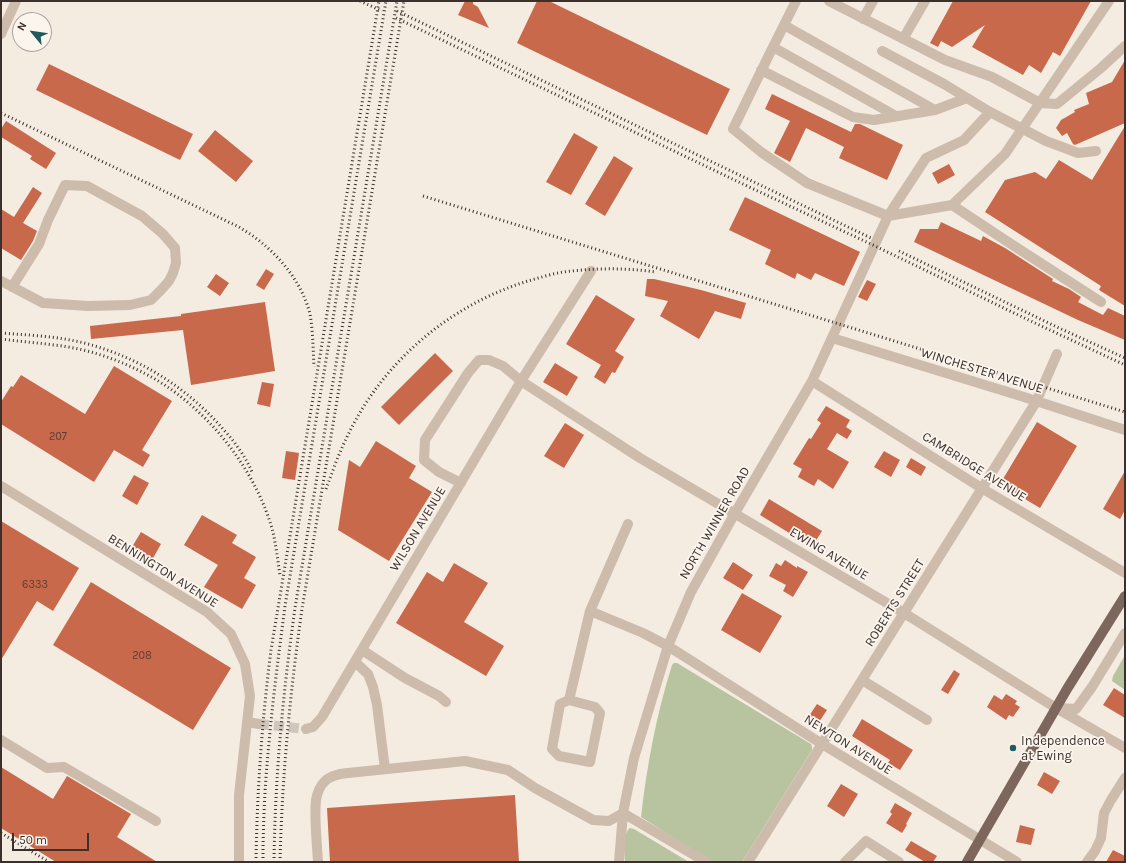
<!DOCTYPE html>
<html>
<head>
<meta charset="utf-8">
<style>
  body { margin:0 }
  #map { position:relative; width:1126px; height:863px; overflow:hidden; background:#f4ebe1; font-family:Karla,sans-serif }
  canvas { display:block }
  .frame { position:absolute; inset:0; border:2px solid #3b302b; pointer-events:none }
  .north { position:absolute; left:12px; top:12px; width:40px; height:40px; box-sizing:border-box; background:#fbf5ee; border:1px solid #aea6a0; border-radius:50%; rotate:299deg; font-size:11px; font-weight:700; line-height:16px; text-align:center; color:#3b302b }
  .north::after { content:''; display:block; margin:auto; width:14px; height:18px; background:#1f5a5e; clip-path:polygon(50% 0,100% 100%,50% 72%,0 100%) }
  .scale { position:absolute; left:12px; top:833px; width:77px; height:18px; box-sizing:border-box; border:2px solid #3b302b; border-top:0; padding-left:5px; font-size:12px; line-height:14px; white-space:nowrap; color:#3b302b; -webkit-text-stroke:3px #fbf5ee; paint-order:stroke }
</style>
</head>
<body>
<div id="map">
<canvas width="1126" height="863"></canvas>
<div class="frame"></div>
<div class="north">N</div>
<div class="scale">50 m</div>
</div>
<script>
const ctx = document.querySelector('canvas').getContext('2d');
ctx.lineJoin = 'round';
function fillPath(path, color) { ctx.fillStyle = color; ctx.fill(path, 'evenodd'); }
function strokePath(path, color, width, dash) { ctx.strokeStyle = color; ctx.lineWidth = width; ctx.lineCap = dash ? 'butt' : 'round'; ctx.setLineDash(dash || []); ctx.stroke(path); }
function label(font, color, halo, rows, align = 'center') {
  ctx.font = font + ' Karla,sans-serif'; ctx.lineWidth = 3.5; ctx.setLineDash([]); ctx.textBaseline = 'middle'; ctx.strokeStyle = halo; ctx.fillStyle = color; for (const [text, x, y, turn = 0] of rows) {
    ctx.save(); ctx.translate(x, y); ctx.rotate((+turn || 0) * Math.PI / 180); ctx.textAlign = isNaN(turn) ? turn : align; if (halo) ctx.strokeText(text, 0, 0); ctx.fillText(text, 0, 0); ctx.restore();
  }
}
const green = new Path2D(`
  M1125,655V690L1112,681L1113,676Z
  M674,663H677L811,744L812,747V750L742,862H712L641,817C647,765 656,716 672,665Z
  M630,828L634,829L689,862H625C625,852 622,834 630,828Z`);
const building = new Path2D(`
  M465,1H473V4L478,7L489,28L458,15Z
  M537,1H549L730,89L707,135L517,43Z
  M953,1H1091L1060,56L1053,52L1041,73L1029,65L1023,75L972,47L985,25L952,47L941,41L938,47L930,43Z
  M1125,60V123L1075,145L1073,144L1067,133L1062,136L1056,128L1061,120L1075,112L1074,110L1089,104L1086,93L1112,82Z
  M49,64L193,134L180,160L36,90Z
  M772,94L851,132L855,124H860L903,145L887,180L839,158L844,147L806,128L790,162L774,153L790,121L765,109Z
  M6,121L56,153L46,169L30,159L32,156L1,137V129Z
  M1125,126V306L1099,290L1101,286L985,212L1005,180L1035,172L1046,179L1059,160L1092,180Z
  M215,130L253,161L236,182L198,151Z
  M574,133L598,147L571,195L546,182Z
  M614,156L633,168L605,216L585,204Z
  M949,164L955,175L938,184L932,173Z
  M33,187L42,193L23,223L37,231L33,241L21,260L1,248V209L14,217Z
  M745,197L860,252L844,286L815,273L811,280L797,273L795,279L765,264L771,250L729,230Z
  M941,222L981,241L983,236L1005,248L1053,279L1052,281L1069,289L1081,297L1078,302L1103,315L1108,308L1125,316V340L1078,320L914,242L920,229H938Z
  M266,269L274,274L264,290L256,285Z
  M216,274L229,283L220,296L207,287Z
  M647,279H654L701,290L746,303L741,319L715,311L699,339L660,316L668,301L645,296Z
  M867,280L876,284L867,301L858,297Z
  M596,295L635,319L615,351L624,357L615,373L612,372L605,384L594,377L601,365L566,344Z
  M265,302L275,371L191,385L183,330L91,339L90,326L181,316V314Z
  M435,353L453,371L399,425L381,407Z
  M555,363L578,377L567,396L543,382Z
  M114,366L172,401L142,450L150,455L143,467L114,450L94,482L1,424V402L11,386L13,387L21,375L85,414Z
  M262,382L274,384L270,407L257,404Z
  M826,406L850,420L846,427L852,431L847,439L837,433L827,449L849,462L833,489L818,479L814,486L798,477L802,469L793,464L809,438L811,439L821,423L817,420Z
  M1037,422L1077,446L1040,508L1000,484Z
  M565,423L584,435L564,468L544,456Z
  M376,441L416,466L409,478L432,492L389,561L338,530L349,460L360,467Z
  M286,451L299,453L295,480L282,478Z
  M884,451L900,460L891,477L874,467Z
  M911,458L926,467L921,476L906,467Z
  M1125,471V510L1120,519L1103,509Z
  M134,475L149,483L137,505L122,496Z
  M769,499L822,531L812,547L760,515Z
  M202,515L237,535L232,543L256,557L244,578L256,585L242,609L204,587L218,565L184,545Z
  M1,521L79,568L53,611L37,601L1,660Z
  M141,532L161,544L152,560L132,547Z
  M785,560L797,568V566L808,572L793,597L783,591L786,585L769,576L776,563L781,566Z
  M733,562L753,575L743,590L723,578Z
  M454,563L488,583L464,622L504,646L486,676L396,623L427,572L443,582Z
  M91,582L231,668L193,730L53,645Z
  M742,593L782,616L760,653L721,630Z
  M954,670L960,674L948,694L941,690Z
  M1114,688L1125,695V718L1103,705Z
  M1006,694L1017,701L1015,704L1020,707L1013,717L1009,715L1006,720L987,707L994,695L1002,700Z
  M817,704L827,710L817,725L807,719Z
  M862,719L913,750L900,770L888,763L890,760L852,736Z
  M1,767L53,799L67,776L131,814L117,837L157,862H56L1,828Z
  M1044,772L1060,781L1052,794L1037,785Z
  M841,784L858,794L844,817L827,806Z
  M515,795L519,862H330L327,808Z
  M895,803L912,813L906,824L907,825L902,833L886,823L892,814L890,812Z
  M1020,825L1035,829L1031,845L1016,842Z
  M911,841L937,856L933,862H925L905,850Z
  M1113,850L1125,856V862H1106Z`);
const minorTunnel = new Path2D(`
  M259,724L306,729`);
const minor = new Path2D(`
  M796,1L768,57L733,129L761,152L807,183L888,216L952,205L1005,154L1109,1
  M829,1L945,60L992,77L1040,103L1057,104L1101,68L1125,46
  M863,19L873,1
  M784,25L935,110
  M1,34L16,1
  M903,39L925,1
  M773,47L896,116
  M882,51L944,84L990,112L1046,141L1078,153L1096,151
  M761,70L853,117L874,120L935,110L967,98
  M952,205L1011,244L1101,302
  M1,281L43,303L88,306L130,305L151,300L161,290L169,281L173,273L176,263L175,248L163,234L142,216L87,186L65,185L48,220L39,244L12,287
  M832,338L1024,397L1125,430
  M812,381L983,489L1125,573
  M461,483L439,472L424,460L425,440L468,373L479,360H489L503,366L521,381L640,458L904,613L1056,708L1125,748
  M1,486L207,612L231,634L245,664L250,696L239,795V862
  M628,524L590,611L643,633L668,646L822,744L1017,862
  M362,650L405,678L439,696L446,702
  M355,662L368,674L373,687L377,705L385,769
  M862,680L927,720
  M569,700L595,707L600,713L590,762L559,756L552,749L560,704L569,700L590,611
  M1058,708L1076,709L1092,687L1125,633
  M247,722L259,724
  M306,729L313,727L322,717L521,381L591,271
  M1,740L47,768L64,767L156,821
  M318,862C317,843 314,818 316,800C317,794 320,786 325,781C331,775 340,774 348,773L465,761L508,770L535,788L593,820L609,821L623,813L706,862
  M619,862L623,813L634,758L668,646L691,592L735,513L812,381L888,216L926,158L964,140L990,112
  M748,862L1036,402L1057,354
  M845,862L866,841L899,862
  M1087,862L1095,851L1101,838L1104,813L1111,800L1125,778`);
const major = new Path2D(`
  M967,862L1067,689L1125,596`);
const rail = new Path2D(`
  M360,1L382,11
  M397,11L873,239
  M396,18L745,185L875,246L1037,324L1125,365
  M1,113L239,227C247,232 255,237 262,243C284,261 303,286 310,314C313,331 313,349 314,367
  M423,196L1125,412
  M899,251L1059,328L1125,358
  M1,333C27,335 54,336 80,342C135,355 186,386 223,429C235,442 245,456 252,472
  M1,339C31,343 62,344 91,352C116,359 141,370 163,384C213,416 257,473 273,532C276,546 278,561 280,576
  M326,489C333,470 340,450 350,431C385,360 452,304 528,281C542,277 557,272 572,271C600,268 628,268 656,272
  M1,833L49,862
  M256,862C257,791 262,721 271,650L379,1
  M263,862C263,822 265,782 269,743C273,697 279,652 285,606L386,1
  M274,862C275,776 283,693 295,608L397,1
  M280,862C282,777 290,693 302,609L404,1`);
const markers = [
  [1013,748,4,"#1f5a5e"]
];
const numberNames = [
  ["207",58,437],
  ["6333",35,585],
  ["208",142,656]
];
const streetNames = [
  ["WINCHESTER AVENUE",982,371,17],
  ["CAMBRIDGE AVENUE",974,467,32],
  ["NORTH WINNER ROAD",715,523,-60],
  ["WILSON AVENUE",418,529,-59],
  ["EWING AVENUE",829,554,31],
  ["BENNINGTON AVENUE",163,571,32],
  ["ROBERTS STREET",895,603,-58],
  ["NEWTON AVENUE",848,745,32]
];
const poiNames = [
  ["Independence",1021,741],
  ["at Ewing",1021,756]
];
fillPath(green, '#b8c4a0');
fillPath(building, '#c8694b');
strokePath(minorTunnel, '#cfc6bd', 10, [10, 5]);
strokePath(minor, '#cdbbac', 10);
strokePath(major, '#7d675c', 10);
strokePath(rail, '#3b302b', 3, [1, 3]);
for (const [x, y, r, color] of markers) { const dot = new Path2D(); dot.arc(x, y, r, 0, 2 * Math.PI); ctx.fillStyle = color; ctx.fill(dot); strokePath(dot, '#fbf5ee', 1.5); }
label('11px', '#5e3e33', null, numberNames);
label('13px', '#3b302b', '#fbf5ee', streetNames);
label('13px', '#3b302b', '#fbf5ee', poiNames, 'left');
</script>
</body>
</html>
